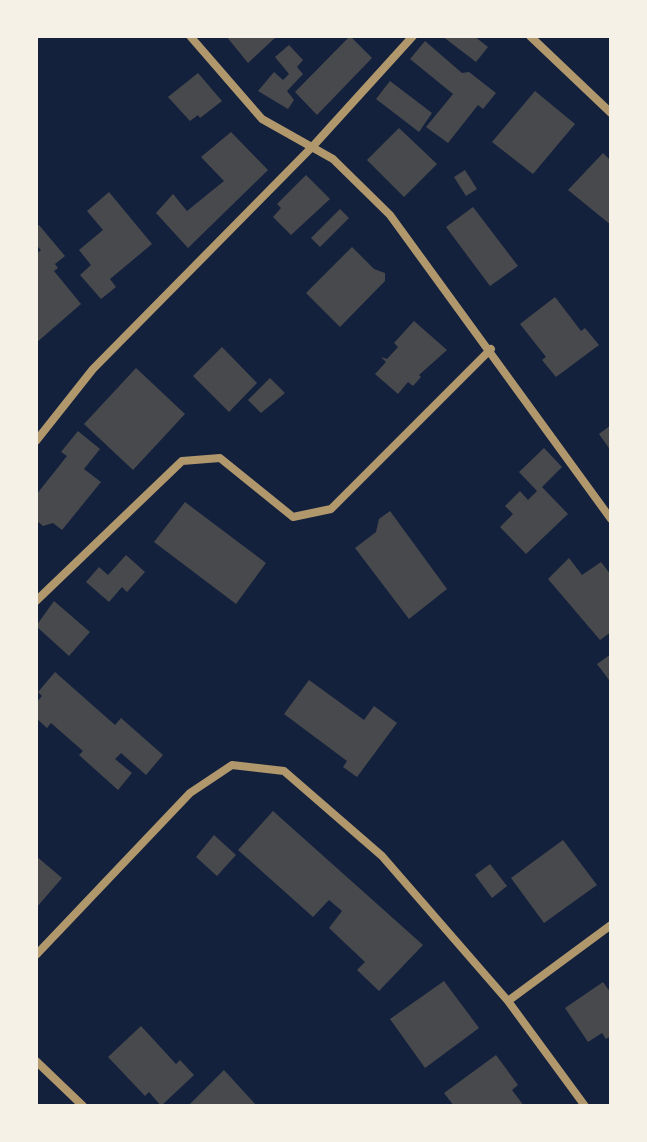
<!DOCTYPE html>
<html>
<head>
<meta charset="utf-8">
<style>
  body { margin:0 }
  #map { position:relative; width:647px; height:1142px; overflow:hidden; background:#14213d; font-family:"Roboto Serif",serif }
  canvas { display:block }
  .frame { position:absolute; inset:0; border:38px solid #f6f1e7; pointer-events:none }
</style>
</head>
<body>
<div id="map">
<canvas width="647" height="1142"></canvas>
<div class="frame"></div>
</div>
<script>
const ctx = document.querySelector('canvas').getContext('2d');
ctx.lineJoin = 'round';
function fillPath(path, color) { ctx.fillStyle = color; ctx.fill(path, 'evenodd'); }
function strokePath(path, color, width, dash) { ctx.strokeStyle = color; ctx.lineWidth = width; ctx.lineCap = dash ? 'butt' : 'round'; ctx.setLineDash(dash || []); ctx.stroke(path); }
const building = new Path2D(`
  M226,36H277L248,63Z
  M350,36L372,58L317,115L295,92Z
  M442,36H474L488,47L476,62Z
  M425,41L462,73L469,72L496,93L483,109L478,105L448,143L426,127L453,94L410,59Z
  M289,45L303,60L297,67L303,74L287,91L294,100L288,109L258,91L274,72L283,80L289,74L275,57Z
  M198,73L222,101L200,118L198,115L190,121L168,97Z
  M390,81L432,113L419,132L376,99Z
  M535,91L575,124L533,174L492,142Z
  M399,128L437,164L404,197L367,160Z
  M231,132L268,170L188,248L156,213L173,194L187,211L224,181L201,157Z
  M603,153L611,161V225L568,190Z
  M465,170L477,189L466,196L454,177Z
  M306,175L330,199L291,235L273,217L281,208L277,204Z
  M109,192L152,244L110,279L116,287L101,299L80,275L91,265L79,250L103,230L87,211Z
  M473,207L518,266L490,286L446,227Z
  M340,209L349,218L320,247L311,238Z
  M39,225L65,256L55,264L58,268L54,271L81,304L36,343V254L41,250L36,245V228Z
  M352,247L374,269L385,273V281L340,327L306,293Z
  M555,297L581,331L585,328L599,345L556,377L542,360L546,357L520,324Z
  M414,321L447,350L419,375L421,377L413,386L408,382L398,394L375,374L386,362L381,357L387,359L398,347L394,343Z
  M222,347L257,383L229,412L193,376Z
  M136,368L185,414L133,470L84,424Z
  M270,378L285,393L261,413L248,400Z
  M611,425V451L599,434Z
  M78,431L100,449L84,469L101,482L62,530L53,523L43,526L37,521L36,495L67,456L61,452Z
  M544,448L562,467L542,487L568,514L526,554L500,527L513,514L505,506L520,491L528,500L537,491L519,472Z
  M185,502L266,563L236,604L154,542Z
  M390,511L447,589L409,619L355,548L376,532L379,519Z
  M126,555L145,572L127,592L122,587L109,602L86,582L99,567L108,575Z
  M569,558L582,575L601,562L611,575V632L600,640L548,579Z
  M54,601L90,632L69,656L36,626Z
  M611,654V678L609,680L597,664Z
  M55,672L115,725L121,718L163,755L146,775L121,753L115,759L132,773L118,790L79,755L83,751L51,723L47,728L36,718V703L42,696L38,692Z
  M309,680L364,720L374,706L397,723L357,777L343,767L347,761L284,714Z
  M273,811L423,945L379,991L357,970L365,962L329,928L342,911L329,900L313,917L238,850Z
  M214,835L236,855L217,876L196,857Z
  M563,840L597,885L544,923L511,878Z
  M36,856L62,878L36,908Z
  M490,864L507,886L492,898L475,875Z
  M444,981L479,1028L425,1068L390,1019Z
  M603,982L611,993V1036L606,1039L602,1033L588,1042L565,1008Z
  M141,1026L176,1064L180,1060L194,1075L161,1106L149,1092L145,1096L108,1057Z
  M496,1055L518,1085L512,1090L524,1106H454L444,1093Z
  M224,1070L257,1106H188Z`);
const minor = new Path2D(`
  M190,36L262,119L333,159L390,215L611,519
  M530,36L611,113
  M36,441L93,369L314,145L413,36
  M36,601L182,461L220,458L293,517L331,509L491,349
  M36,955L190,793L232,765L284,771L382,856L508,1001L585,1106
  M508,1001L611,925
  M36,1061L83,1106`);
fillPath(building, '#48494c');
strokePath(minor, '#b1986c', 8);
</script>
</body>
</html>
